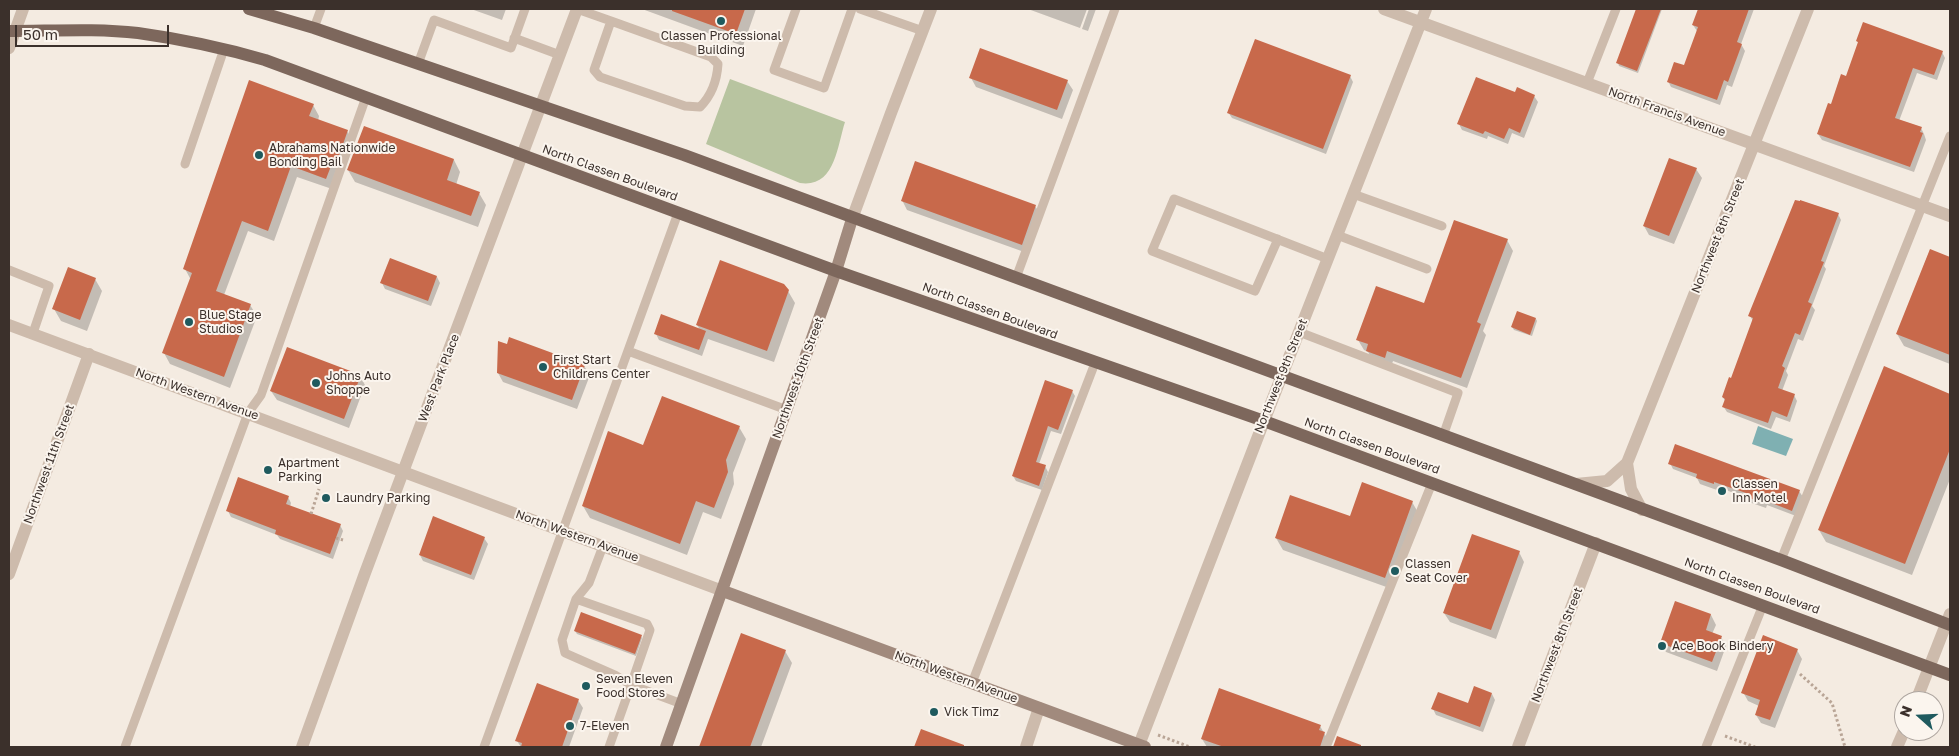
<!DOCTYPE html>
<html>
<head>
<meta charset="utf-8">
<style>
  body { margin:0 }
  #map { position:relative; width:1959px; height:756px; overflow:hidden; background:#f4ebe1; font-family:"Golos Text",sans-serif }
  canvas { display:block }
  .frame { position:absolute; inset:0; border:10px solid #3b302b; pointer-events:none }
  .north { position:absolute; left:1894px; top:691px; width:50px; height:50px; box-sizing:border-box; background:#fbf5ee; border:1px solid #aea6a0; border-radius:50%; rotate:290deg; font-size:14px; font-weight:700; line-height:20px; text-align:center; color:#3b302b }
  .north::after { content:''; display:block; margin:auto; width:18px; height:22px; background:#1f5a5e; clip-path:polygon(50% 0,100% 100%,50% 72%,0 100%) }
  .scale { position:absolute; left:15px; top:25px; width:154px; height:22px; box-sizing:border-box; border:2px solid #3b302b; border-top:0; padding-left:6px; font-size:15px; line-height:18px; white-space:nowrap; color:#3b302b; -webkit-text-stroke:4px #fbf5ee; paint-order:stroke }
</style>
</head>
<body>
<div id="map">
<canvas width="1959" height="756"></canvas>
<div class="frame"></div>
<div class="north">N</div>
<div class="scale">50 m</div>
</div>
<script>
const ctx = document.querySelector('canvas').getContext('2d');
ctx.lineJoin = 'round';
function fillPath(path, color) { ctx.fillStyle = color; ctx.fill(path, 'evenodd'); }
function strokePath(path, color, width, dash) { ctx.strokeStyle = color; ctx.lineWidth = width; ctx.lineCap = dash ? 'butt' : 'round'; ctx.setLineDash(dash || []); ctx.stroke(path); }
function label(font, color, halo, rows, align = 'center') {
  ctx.font = font + ' "Golos Text",sans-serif'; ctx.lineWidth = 4; ctx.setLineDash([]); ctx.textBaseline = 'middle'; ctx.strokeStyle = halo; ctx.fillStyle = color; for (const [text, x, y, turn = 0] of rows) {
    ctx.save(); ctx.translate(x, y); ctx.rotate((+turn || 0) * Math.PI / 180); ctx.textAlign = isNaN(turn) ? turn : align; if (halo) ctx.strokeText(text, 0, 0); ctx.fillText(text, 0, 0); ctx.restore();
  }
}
const green = new Path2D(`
  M730,79L845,122C837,147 835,188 800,183L706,144Z`);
const water = new Path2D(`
  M1758,426L1793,439L1786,456L1752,444Z`);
const shadow = new Path2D(`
  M471,9H506L502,20Z
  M642,9H756L743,46Z
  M1028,9H1087L1080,28Z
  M1089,9H1096L1088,31L1082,29Z
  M1638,9H1662L1638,73L1619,66L1618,63Z
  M1699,9H1754L1741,44L1745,51L1732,87L1727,85L1720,105L1671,87L1668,81L1685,67L1697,31L1693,25Z
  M1857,41L1942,52L1945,58L1937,80L1917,73L1899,121L1921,128L1924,134L1926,140L1914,172L1822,140L1818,134L1847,78L1859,44Z
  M1350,76L1353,82L1326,154L1232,118L1228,112Z
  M971,78L1067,81L1073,90L1062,119L976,87Z
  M1534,96L1538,102L1524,138L1512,133L1508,144L1488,136L1487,139L1462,130L1459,124Z
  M313,105L319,116L318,121L347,131L353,142L332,189L297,177L274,241L248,231L224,295L250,305L257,316L230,388L170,364L164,353L191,280L185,269Z
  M454,160L460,172L456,185L479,193L486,205L478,227L355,182L348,170Z
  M1696,169L1702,178L1674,244L1649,235L1644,226Z
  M902,200L1035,206L1041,215L1027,253L907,210Z
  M1838,214L1841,220L1824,266L1826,269L1812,306L1815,310L1803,341L1798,339L1786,371L1788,375L1782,391L1794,395L1797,401L1790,422L1776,417L1771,429L1727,412L1723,406L1725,401L1723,397L1732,380L1753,321L1750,316Z
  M1507,240L1513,251L1483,331L1486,335L1467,388L1393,361L1391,367L1373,361L1368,352L1364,350L1358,340L1425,305Z
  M1930,250L1950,258V364L1904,346L1897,334Z
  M437,277L440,283L431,306L385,289L382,283Z
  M95,279L102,291L87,331L61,321L54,309Z
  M788,291L795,303L774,362L708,339L702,356L659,340L656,334L700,330L697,325Z
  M1536,319L1537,321L1532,336L1514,330L1512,327Z
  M584,366L590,375L577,409L503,382L498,373Z
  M1884,368L1950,395V479L1912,575L1826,542L1819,530Z
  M360,376L365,385L349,428L277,400L271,391Z
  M1072,391L1075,396L1061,434L1051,431L1039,464L1045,466L1048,472L1042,490L1016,481L1013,476Z
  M739,427L746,439L733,473L734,484L721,519L703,512L687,555L590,518L583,506L643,447Z
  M1670,463L1799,491L1803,497L1796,516L1767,505L1766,508L1749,502L1747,498L1718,487L1717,490L1700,484L1697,478L1673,469Z
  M288,497L291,503L290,507L340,525L343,531L333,559L280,539L277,535L231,517L228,511Z
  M1412,502L1419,514L1392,589L1283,550L1276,538Z
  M484,538L488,544L474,580L423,561L420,555Z
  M1519,552L1524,562L1496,639L1450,622L1444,613Z
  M1676,603L1711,615L1716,625L1712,634L1721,637L1726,646L1717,671L1666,652L1661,643Z
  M575,631L641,636L642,638L636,656L577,634Z
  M741,635L785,651L792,663L761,747H701Z
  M1797,650L1802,659L1775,728L1761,723L1756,715L1759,706L1748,701L1743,692Z
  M1492,694L1495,700L1483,732L1436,715L1433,709L1469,705Z
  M578,700L583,708L569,747H521L517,741Z
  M1320,726L1331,745V747H1207L1202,739Z`);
const building = new Path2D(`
  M672,9H745L736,34L672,11Z
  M1636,9H1661L1637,71L1616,63Z
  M1698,9H1749L1737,42L1742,44L1728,82L1724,80L1717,100L1667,82L1674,62L1684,65L1698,27L1692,25Z
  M1863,22L1943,51L1934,75L1913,68L1895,118L1922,127L1920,132L1923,133L1910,167L1817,134L1828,103L1831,104L1841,74L1846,76L1858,42L1856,41Z
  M1255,39L1351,75L1323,149L1227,113Z
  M980,48L1068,80L1057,110L969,78Z
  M1476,77L1515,92L1517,87L1535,95L1520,133L1509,128L1504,139L1485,131L1483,134L1457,124Z
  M249,80L314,104L309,116L348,130L335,167L331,166L326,179L291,166L268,231L242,221L216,291L251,304L224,377L162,353L192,273L183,269Z
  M364,126L454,159L447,180L480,192L471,216L347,170Z
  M1669,158L1697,168L1669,236L1643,226Z
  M915,161L1036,205L1022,245L901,201Z
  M1795,200L1800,201V200L1839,213L1821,261L1824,262L1808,302L1812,304L1800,335L1795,333L1782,366L1785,368L1778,388L1795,394L1787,417L1772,411L1768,423L1722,407L1725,399L1722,397L1729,377L1731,378L1753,318L1748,316Z
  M1454,220L1508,239L1477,322L1481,324L1461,378L1387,351L1385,358L1366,351L1368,344L1356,340L1376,286L1424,303Z
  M1930,249L1950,257V355L1896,334Z
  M390,258L437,276L428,301L380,283Z
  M720,260L784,284L789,290L767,351L696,325Z
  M68,267L96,278L80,320L52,309Z
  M1517,311L1536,318L1530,335L1511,327Z
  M661,314L706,331L699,350L654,334Z
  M509,337L585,365L572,400L497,373L498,341L507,344Z
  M287,347L361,375L344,419L270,391Z
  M1884,366L1950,394V449L1905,564L1818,530Z
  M1045,380L1073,390L1058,430L1048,426L1036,462L1046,465L1039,486L1012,476Z
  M662,396L740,426L726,460L728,472L714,508L696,501L680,544L582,506L608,431L643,445Z
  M1675,444L1800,490L1792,511L1764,500L1763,503L1744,496L1746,493L1714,482V484L1696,478L1697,474L1668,464Z
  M238,477L289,496L286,504L341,524L330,554L275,534L276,530L226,511Z
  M1362,482L1413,501L1385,578L1275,538L1290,495L1350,516Z
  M433,516L485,537L471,575L419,555Z
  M1472,534L1520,551L1491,630L1443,613Z
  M1675,601L1711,614L1706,630L1722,636L1712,662L1660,643Z
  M581,612L642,635L635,654L574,631Z
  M741,633L786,650L750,747H699Z
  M1763,635L1798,649L1770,720L1755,715L1760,700L1741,693Z
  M537,683L579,699L562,747H521L522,743L515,741Z
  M1474,686L1492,693L1480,727L1431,709L1438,692L1468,703Z
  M1219,688L1321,725L1319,730L1325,732L1320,747H1224L1201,739Z
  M921,729L964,745V747H914Z
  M1337,736L1361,745V747H1333Z`);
const path = new Path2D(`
  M311,514L319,489
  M336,538L343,540
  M1800,674L1832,703L1845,747
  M1158,735L1190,747
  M1725,736L1755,747`);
const service = new Path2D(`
  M577,9L611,21L594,70L600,77L685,106L700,107C711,96 717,80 718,64L711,57L611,21
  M796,9L774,70L824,88L852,9
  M860,9L923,31
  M314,28L321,9
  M514,38L560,55
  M418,64L434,20L511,48L525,9
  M1587,83L1616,9
  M185,164L224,49
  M1353,194L1442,226
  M1337,235L1427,269
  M1278,239L1255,291L1152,251L1174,199L1328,259
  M9,270L49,286L33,333
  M1016,278L1115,9
  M1299,332L1458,393L1443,436
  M628,351L787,410
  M1781,560L1950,136
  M576,599L647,624L650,630L631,685L615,675L565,653L562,640L576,599L589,583L603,546
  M972,683L1095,363
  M125,747L248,413L261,395L366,97
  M484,747L678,213
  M609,747L631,685L682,704
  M1326,747L1432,483
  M1706,747L1763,605`);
const minor = new Path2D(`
  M1384,9L1950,216
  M9,48L23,9
  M1627,463L1631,489L1642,510
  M1576,484L1607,481L1627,463L1808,9
  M9,574L89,354
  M1916,701L1950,614
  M1139,745L1264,421L1426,9
  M302,747L365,573L577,9
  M1026,747L1039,708
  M1518,747L1596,543
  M1897,747L1904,731`);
const tertiary = new Path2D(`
  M852,219L891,113L931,9
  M9,325L723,591`);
const secondary = new Path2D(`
  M723,591L1145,747
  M666,747L836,271L852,219`);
const primary = new Path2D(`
  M249,9L314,28L684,155L1781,560L1950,625
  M9,31C52,31 96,28 138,33C181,39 224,48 265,60L836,271L1264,421L1950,675`);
const markers = [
  [721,21,5,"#1f5a5e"],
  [259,155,5,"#1f5a5e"],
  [189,322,5,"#1f5a5e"],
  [543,367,5,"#1f5a5e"],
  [316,383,5,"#1f5a5e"],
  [268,470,5,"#1f5a5e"],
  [1722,491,5,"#1f5a5e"],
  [326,498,5,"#1f5a5e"],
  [1395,571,5,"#1f5a5e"],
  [1662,646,5,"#1f5a5e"],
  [586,686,5,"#1f5a5e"],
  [934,712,5,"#1f5a5e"],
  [570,726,5,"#1f5a5e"]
];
const poiNames = [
  ["Classen Professional",721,36,"center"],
  ["Building",721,50,"center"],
  ["Abrahams Nationwide",269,148],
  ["Bonding Bail",269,162],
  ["Blue Stage",199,315],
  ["Studios",199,329],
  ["First Start",553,360],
  ["Childrens Center",553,374],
  ["Johns Auto",326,376],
  ["Shoppe",326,390],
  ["Apartment",278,463],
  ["Parking",278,477],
  ["Classen",1732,484],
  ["Inn Motel",1732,498],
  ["Laundry Parking",336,498],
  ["Classen",1405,564],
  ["Seat Cover",1405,578],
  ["Ace Book Bindery",1672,646],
  ["Seven Eleven",596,679],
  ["Food Stores",596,693],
  ["Vick Timz",944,712],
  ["7-Eleven",580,726]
];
const streetNames = [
  ["North Francis Avenue",1667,112,20],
  ["North Classen Boulevard",610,173,20],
  ["Northwest 8th Street",1718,236,-68],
  ["North Classen Boulevard",990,311,20],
  ["Northwest 9th Street",1281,376,-68],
  ["West Park Place",439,378,-69],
  ["Northwest 10th Street",798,378,-70],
  ["North Western Avenue",197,394,20],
  ["North Classen Boulevard",1372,446,20],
  ["Northwest 11th Street",49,464,-70],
  ["North Western Avenue",577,536,20],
  ["North Classen Boulevard",1752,586,20],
  ["Northwest 8th Street",1557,645,-69],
  ["North Western Avenue",956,677,20]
];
fillPath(green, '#b8c4a0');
fillPath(water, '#7fb0b2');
fillPath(shadow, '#0003');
fillPath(building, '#c8694b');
strokePath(path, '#b9a596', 3, [2.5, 2.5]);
strokePath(service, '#cdbbac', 9);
strokePath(minor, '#cdbbac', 12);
strokePath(tertiary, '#cdbbac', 12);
strokePath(secondary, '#a18a7d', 12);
strokePath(primary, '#7d675c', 12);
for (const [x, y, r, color] of markers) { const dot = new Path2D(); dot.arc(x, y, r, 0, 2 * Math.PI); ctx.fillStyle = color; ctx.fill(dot); strokePath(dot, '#fbf5ee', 2); }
label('12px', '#3b302b', '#fbf5ee', poiNames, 'left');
label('12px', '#3b302b', '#fbf5ee', streetNames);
</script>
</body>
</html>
